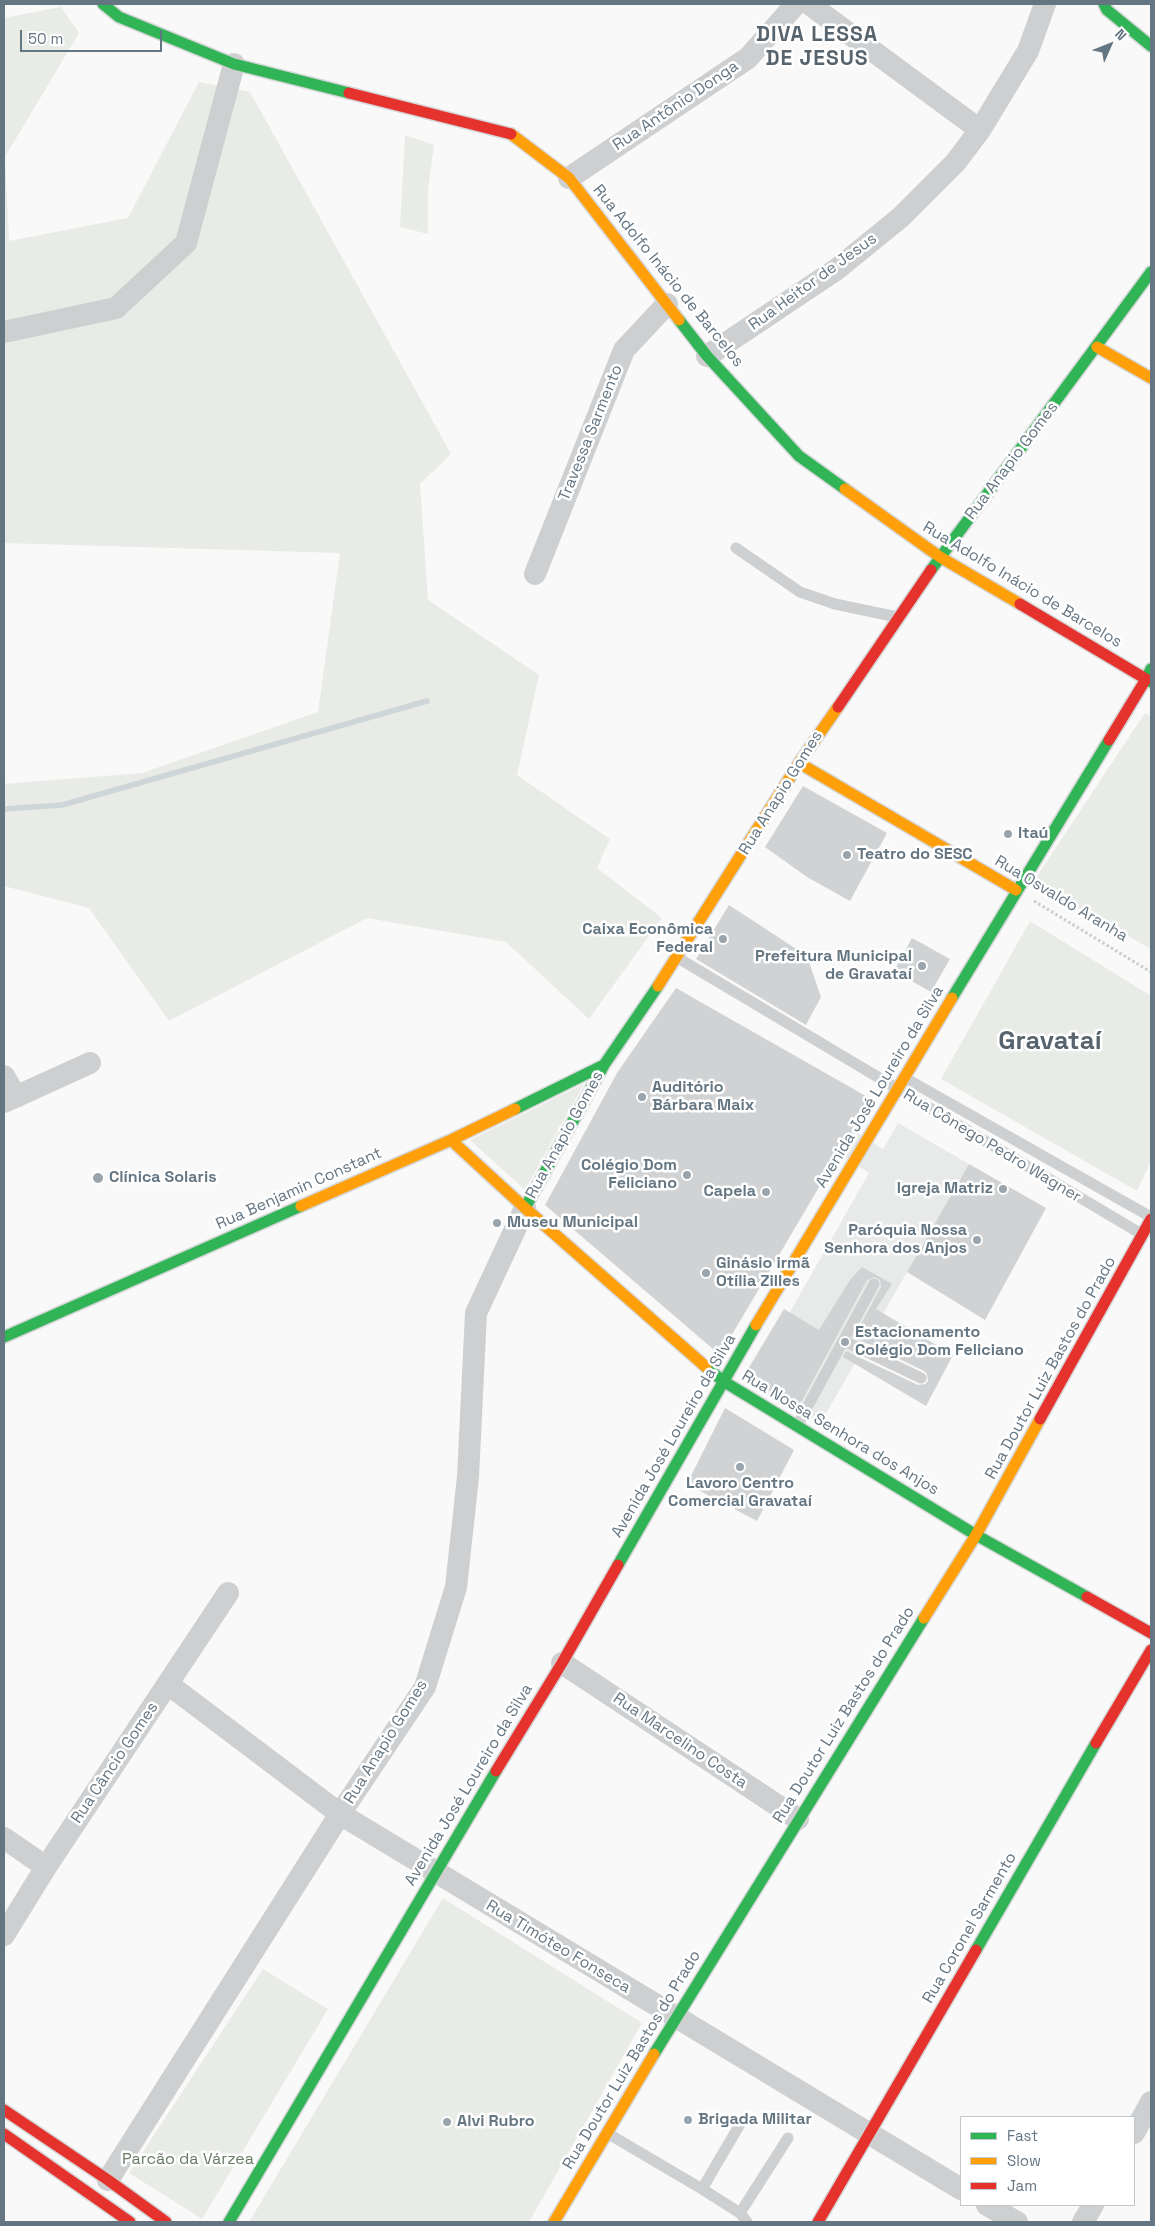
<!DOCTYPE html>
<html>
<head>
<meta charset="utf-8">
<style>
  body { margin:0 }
  #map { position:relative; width:1155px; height:2226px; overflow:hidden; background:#f9f9f9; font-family:"Space Grotesk",sans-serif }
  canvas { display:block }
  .frame { position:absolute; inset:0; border:5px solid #657683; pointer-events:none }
  .legend { position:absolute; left:960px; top:2116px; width:175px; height:90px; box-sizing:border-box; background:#fff; border:1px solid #c1c8cd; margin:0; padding:6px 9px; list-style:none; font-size:15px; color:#657683 }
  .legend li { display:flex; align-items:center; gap:10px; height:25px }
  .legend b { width:25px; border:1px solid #c1c8cd }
  .north { position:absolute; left:1085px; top:20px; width:50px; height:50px; -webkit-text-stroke:4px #fff; paint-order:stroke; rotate:46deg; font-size:14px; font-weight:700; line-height:20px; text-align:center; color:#657683 }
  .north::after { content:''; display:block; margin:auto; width:18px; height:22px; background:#657683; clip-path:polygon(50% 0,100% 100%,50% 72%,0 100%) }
  .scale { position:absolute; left:20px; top:30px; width:142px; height:22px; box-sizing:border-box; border:2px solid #657683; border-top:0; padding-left:6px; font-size:15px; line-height:18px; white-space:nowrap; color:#657683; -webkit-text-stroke:4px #fff; paint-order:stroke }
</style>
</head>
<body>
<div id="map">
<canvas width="1155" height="2226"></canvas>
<div class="frame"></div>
<ul class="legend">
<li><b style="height:6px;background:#30b455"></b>Fast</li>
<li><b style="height:6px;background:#ff9f0a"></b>Slow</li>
<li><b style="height:6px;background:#e5322d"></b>Jam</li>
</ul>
<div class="north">N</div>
<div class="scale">50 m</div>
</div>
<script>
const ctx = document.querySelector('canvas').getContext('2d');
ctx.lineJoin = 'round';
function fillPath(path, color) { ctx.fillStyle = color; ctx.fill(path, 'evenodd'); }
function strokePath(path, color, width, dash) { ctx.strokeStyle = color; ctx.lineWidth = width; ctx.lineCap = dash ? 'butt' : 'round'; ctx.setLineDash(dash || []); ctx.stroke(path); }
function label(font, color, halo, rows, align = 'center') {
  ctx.font = font + ' "Space Grotesk",sans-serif'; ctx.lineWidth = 5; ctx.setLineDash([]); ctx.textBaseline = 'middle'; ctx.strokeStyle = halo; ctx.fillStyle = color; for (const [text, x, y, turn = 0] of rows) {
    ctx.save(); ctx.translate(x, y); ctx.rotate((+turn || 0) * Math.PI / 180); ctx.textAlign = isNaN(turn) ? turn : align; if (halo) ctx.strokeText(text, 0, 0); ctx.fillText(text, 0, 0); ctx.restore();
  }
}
const built = new Path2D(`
  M898,1123L969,1164L820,1424L749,1384L869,1173L839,1153L853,1130L883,1149Z`);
const green = new Path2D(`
  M61,7L79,33L5,157L9,241L128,218L199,82L250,92L451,454L420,484L428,600L539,675L517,775L610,839L597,868L662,918L589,1019L506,942L367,918L169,1021L89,908L4,886V784L142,773L318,712L340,553L4,543V18Z
  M405,135L434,145L428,189V234L400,227Z
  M1145,713L1151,716V949L1033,882Z
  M1030,921L1151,996V1161L1137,1191L941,1079Z
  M584,1084L525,1190L470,1140Z
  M443,1898L642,2023L529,2222H249Z
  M263,1969L328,2009L202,2219L129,2173Z`);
const stream = new Path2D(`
  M4,809L62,805L427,701`);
const building = new Path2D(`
  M803,786L887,833L850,901L807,877L765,847Z
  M729,905L807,956L821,997L806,1025L696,959Z
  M912,938L950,959L931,992L894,971Z
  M676,988L871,1099L720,1355L545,1205L617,1073Z
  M969,1164L1046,1208L985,1320L907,1272Z
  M862,1267L892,1284L876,1309L953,1355L926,1406L843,1357L846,1351L918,1385L925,1384L928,1381L927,1374L924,1371L854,1337L881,1287L880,1280L874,1277L867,1280L798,1408L744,1376L784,1309L819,1330L850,1280Z
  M725,1408L794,1450L757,1521L687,1484Z`);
const path = new Path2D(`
  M1034,901L1151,972`);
const lane = new Path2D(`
  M736,548L800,592L835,604L897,617
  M678,958L1143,1235
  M905,1078L1151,1217
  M844,1341L921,1378
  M797,1426L874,1284
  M607,2133L702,2189L740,2213L747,2222
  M702,2189L743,2119
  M740,2213L788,2138`);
const street = new Path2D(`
  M809,4L980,130
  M569,178L748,58L796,4
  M4,332L116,308L186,243L234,64
  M707,356L837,269L901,217L955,163L980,130L1028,51L1045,4
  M535,574L624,350L667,304
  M4,1076L16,1097
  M4,1102L90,1063
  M562,1663L798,1819
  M168,1684L340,1814L961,2189
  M4,1838L46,1867
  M4,1935L46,1867L228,1593
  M1134,2133L1151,2102
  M108,2180L340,1814L425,1687L456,1587L468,1477L476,1313L525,1208
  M987,2205L1017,2222
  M1083,2222L1093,2205`);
const fast = new Path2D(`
  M103,4L119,17L234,64L349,93
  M1104,4L1107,10L1151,46
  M679,320L707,356L799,456L845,489
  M931,570L1151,272
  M1151,669L1146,679L1151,682
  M952,998L1109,740
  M515,1109L604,1065
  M525,1208L604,1065L658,986
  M4,1337L301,1206
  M706,1367L723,1381L976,1535L1087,1597
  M618,1565L756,1325
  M976,1950L1096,1743
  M654,2054L924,1618
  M229,2222L496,1771`);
const slow = new Path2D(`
  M511,134L569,178L679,320
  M1097,347L1151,378
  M845,489L940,557L1020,604
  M799,763L1016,890
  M658,986L799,763L838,707
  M451,1140L525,1208L706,1367
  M301,1206L451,1140L515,1109
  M756,1325L952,998
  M924,1618L976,1535L1040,1419
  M554,2222L654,2054`);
const jam = new Path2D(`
  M349,93L511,134
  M1020,604L1146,679L1109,740
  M838,707L931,570
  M1040,1419L1151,1219
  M1087,1597L1151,1633
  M1096,1743L1151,1650
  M496,1771L562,1663L618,1565
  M4,2110L108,2180L166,2222
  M4,2134L130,2222
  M818,2222L976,1950`);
const markers = [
  [1008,834,5,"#99a4ac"],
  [847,855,5,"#99a4ac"],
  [723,939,5,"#99a4ac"],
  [922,966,5,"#99a4ac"],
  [642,1097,5,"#99a4ac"],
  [687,1175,5,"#99a4ac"],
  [98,1178,6,"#99a4ac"],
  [1003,1189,5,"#99a4ac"],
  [766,1192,5,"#99a4ac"],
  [497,1223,5,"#99a4ac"],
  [977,1240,5,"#99a4ac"],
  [706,1273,5,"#99a4ac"],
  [845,1342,5,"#99a4ac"],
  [740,1467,5,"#99a4ac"],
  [688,2120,5,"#99a4ac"],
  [447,2122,5,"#99a4ac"]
];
const streetNames = [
  ["Rua Antônio Donga",676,106,-34],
  ["Rua Adolfo Inácio de Barcelos",668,276,51],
  ["Rua Heitor de Jesus",813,282,-36],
  ["Travessa Sarmento",591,433,-68],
  ["Rua Anapio Gomes",1012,461,-53],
  ["Rua Adolfo Inácio de Barcelos",1022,585,31],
  ["Rua Anapio Gomes",781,793,-58],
  ["Rua Osvaldo Aranha",1061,899,31],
  ["Avenida José Loureiro da Silva",880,1087,-59],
  ["Rua Anapio Gomes",565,1135,-61],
  ["Rua Cônego Pedro Wagner",992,1146,31],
  ["Rua Benjamin Constant",299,1189,-24],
  ["Rua Doutor Luiz Bastos do Prado",1051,1368,-61],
  ["Rua Nossa Senhora dos Anjos",840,1433,31],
  ["Avenida José Loureiro da Silva",674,1436,-60],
  ["Rua Doutor Luiz Bastos do Prado",844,1715,-58],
  ["Rua Marcelino Costa",680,1741,34],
  ["Rua Anapio Gomes",386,1742,-58],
  ["Rua Câncio Gomes",115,1763,-56],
  ["Avenida José Loureiro da Silva",469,1785,-59],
  ["Rua Coronel Sarmento",970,1928,-60],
  ["Rua Timóteo Fonseca",558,1947,31],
  ["Rua Doutor Luiz Bastos do Prado",632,2060,-59]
];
const poiNames = [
  ["Itaú",1018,834],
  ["Teatro do SESC",857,855],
  ["Caixa Econômica",713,930,"right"],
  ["Federal",713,948,"right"],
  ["Prefeitura Municipal",912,957,"right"],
  ["de Gravataí",912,975,"right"],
  ["Auditório",652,1088],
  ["Bárbara Maix",652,1106],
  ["Colégio Dom",677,1166,"right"],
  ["Feliciano",677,1184,"right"],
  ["Clínica Solaris",109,1178],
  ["Igreja Matriz",993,1189,"right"],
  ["Capela",756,1192,"right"],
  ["Museu Municipal",507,1223],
  ["Paróquia Nossa",967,1231,"right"],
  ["Senhora dos Anjos",967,1249,"right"],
  ["Ginásio irmã",716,1264],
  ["Otília Zilles",716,1282],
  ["Estacionamento",855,1333],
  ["Colégio Dom Feliciano",855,1351],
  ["Lavoro Centro",740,1484,"center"],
  ["Comercial Gravataí",740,1502,"center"],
  ["Brigada Militar",698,2120],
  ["Alvi Rubro",457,2122]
];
const parkNames = [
  ["Parcão da Várzea",188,2160]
];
const districtNames = [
  ["DIVA LESSA",817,35],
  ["DE JESUS",817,59]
];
const townNames = [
  ["Gravataí",1050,1042]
];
fillPath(built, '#e8e9e9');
fillPath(green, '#e8ebe6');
strokePath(stream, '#ced6d9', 5.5);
fillPath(building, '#d0d2d3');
strokePath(fast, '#d5d6d7', 14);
strokePath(slow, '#d5d6d7', 14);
strokePath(jam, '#d5d6d7', 14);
strokePath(path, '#cbcccd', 3, [2.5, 2.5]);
strokePath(lane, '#cecfd0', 11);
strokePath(street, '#cecfd0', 22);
strokePath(fast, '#30b455', 11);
strokePath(slow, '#ff9f0a', 11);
strokePath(jam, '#e5322d', 11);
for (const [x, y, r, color] of markers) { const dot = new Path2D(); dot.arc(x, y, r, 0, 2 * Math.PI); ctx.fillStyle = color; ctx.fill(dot); strokePath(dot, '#fff', 2); }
label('16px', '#657683', '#fff', streetNames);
label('bold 16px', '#657683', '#fff', poiNames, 'left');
label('16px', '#687a64', '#fff', parkNames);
ctx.letterSpacing = '1px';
label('bold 21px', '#57646e', '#fff', districtNames);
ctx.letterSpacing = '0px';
label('bold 26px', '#57646e', '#fff', townNames);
</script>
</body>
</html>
